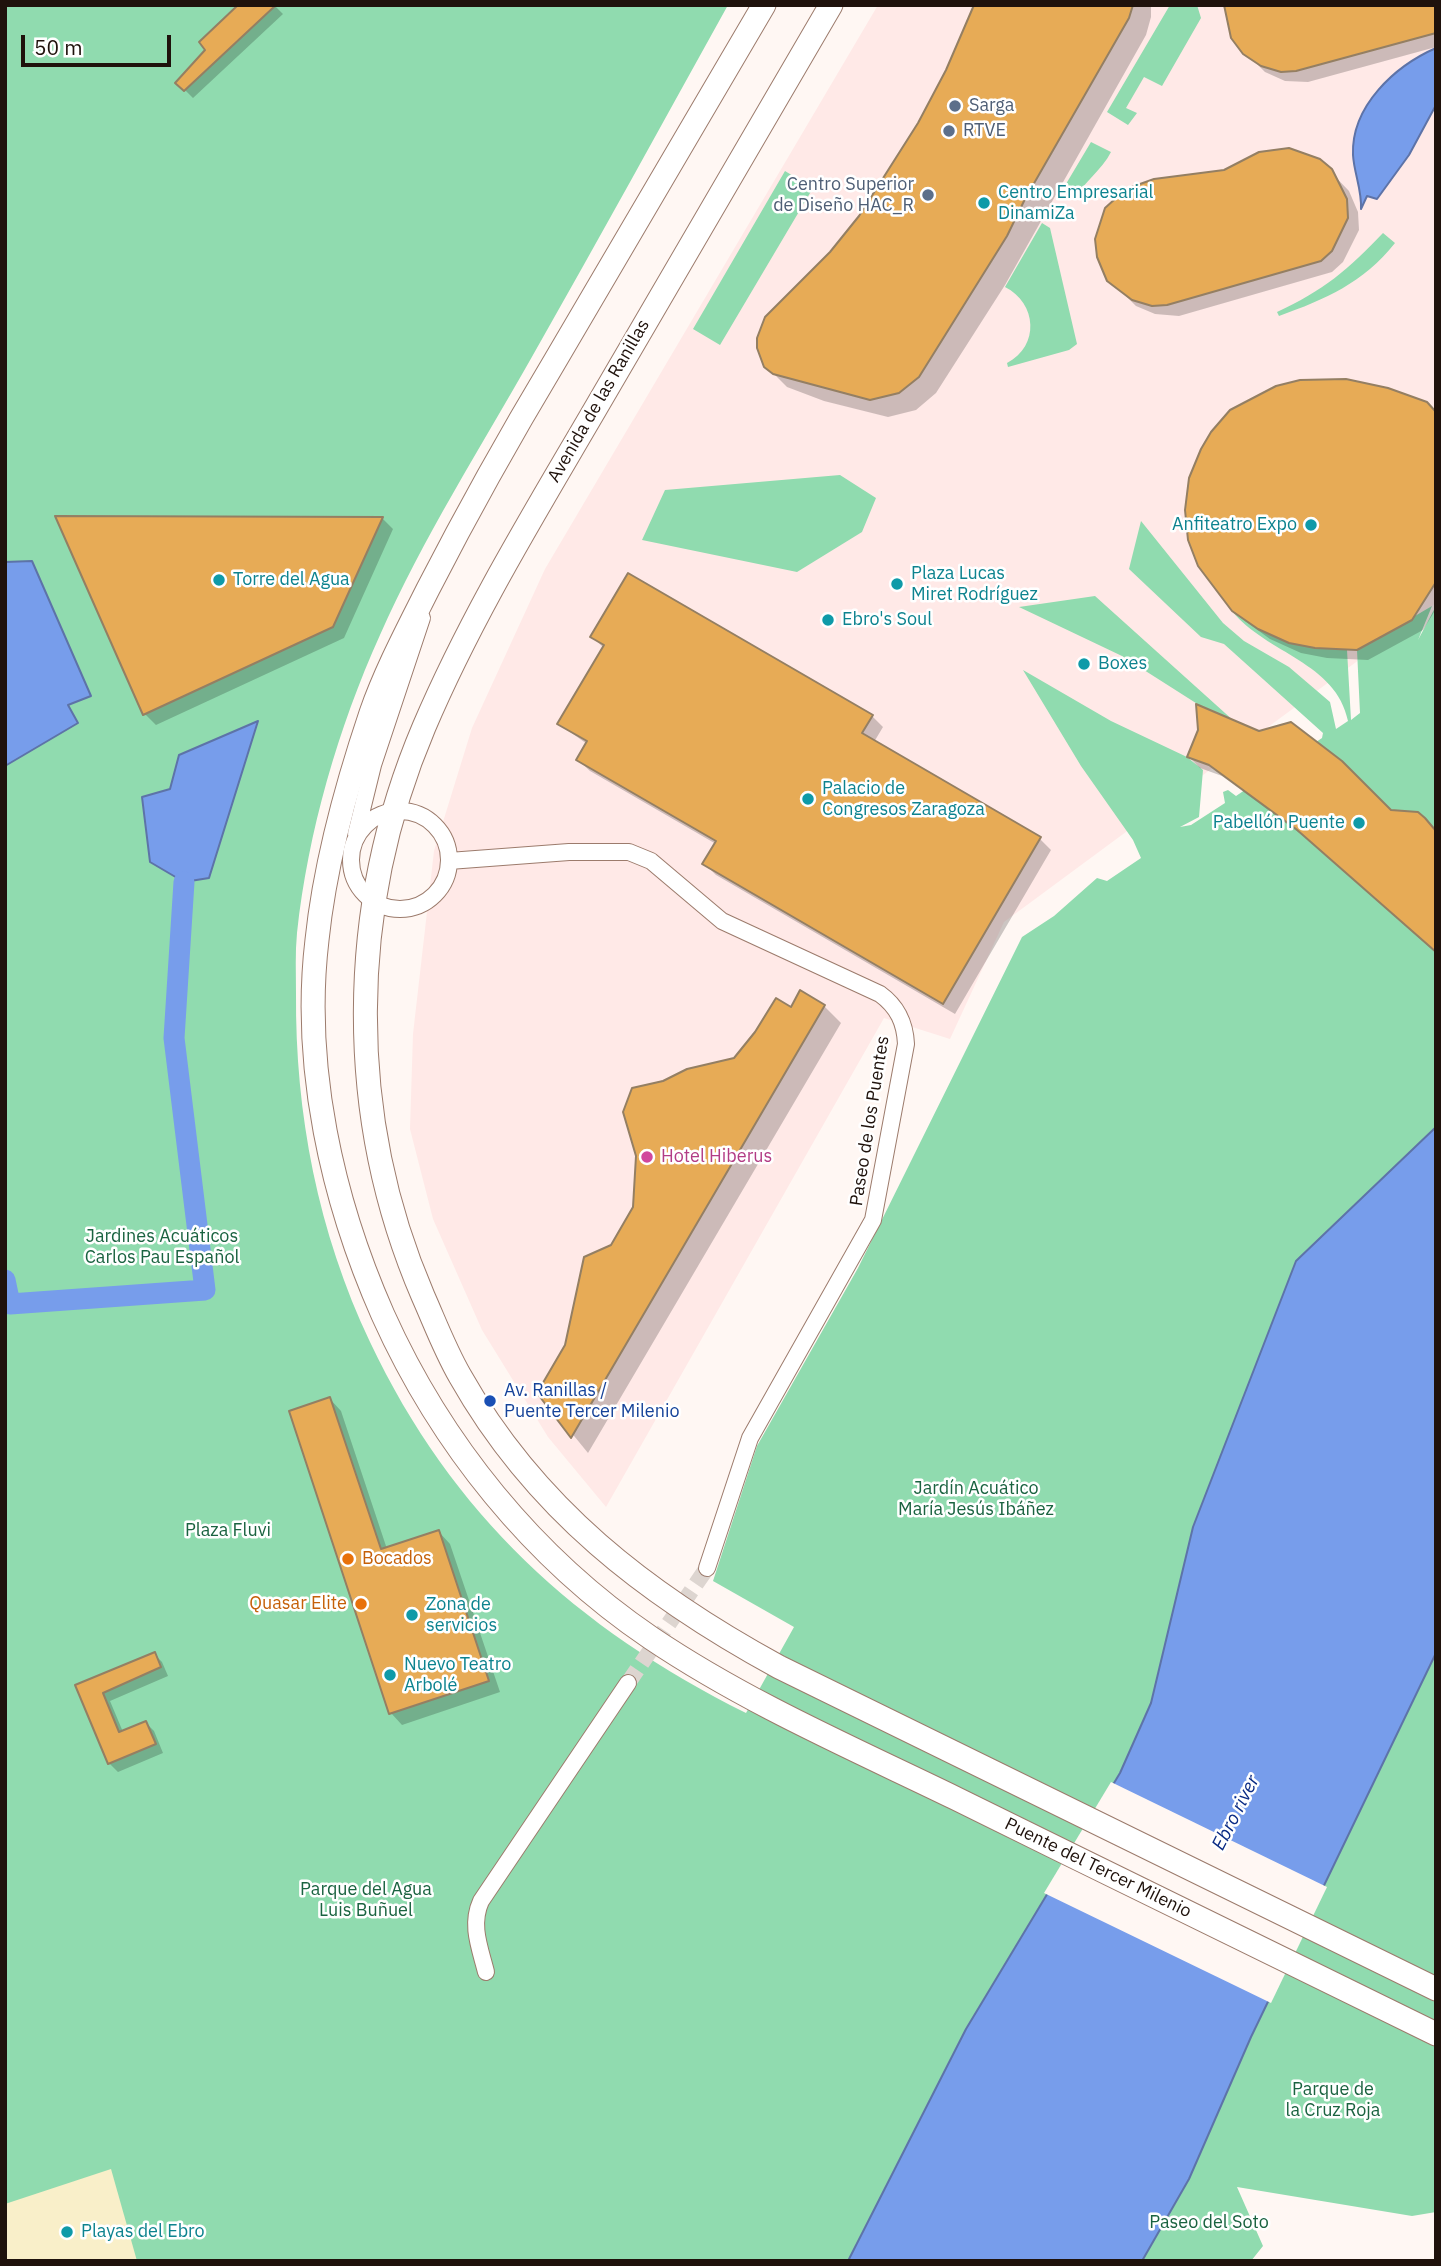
<!DOCTYPE html>
<html>
<head>
<meta charset="utf-8">
<style>
  body { margin:0 }
  #map { position:relative; width:1441px; height:2266px; overflow:hidden; background:#fff7f3; font-family:"IBM Plex Sans",sans-serif }
  canvas { display:block }
  .frame { position:absolute; inset:0; border:7px solid #1f120c; pointer-events:none }
  .scale { position:absolute; left:21px; top:35px; width:150px; height:32px; box-sizing:border-box; border:4px solid #1f120c; border-top:0; padding-left:9px; font-size:21px; line-height:24px; white-space:nowrap; color:#1f120c; -webkit-text-stroke:5px #fff; paint-order:stroke }
</style>
</head>
<body>
<div id="map">
<canvas width="1441" height="2266"></canvas>
<div class="frame"></div>
<div class="scale">50 m</div>
</div>
<script>
const ctx = document.querySelector('canvas').getContext('2d');
ctx.lineJoin = 'round';
function fillPath(path, color) { ctx.fillStyle = color; ctx.fill(path, 'evenodd'); }
function strokePath(path, color, width, dash) { ctx.strokeStyle = color; ctx.lineWidth = width; ctx.lineCap = dash ? 'butt' : 'round'; ctx.setLineDash(dash || []); ctx.stroke(path); }
function label(font, color, halo, rows, align = 'center') {
  ctx.font = font + ' "IBM Plex Sans",sans-serif'; ctx.lineWidth = 5; ctx.setLineDash([]); ctx.textBaseline = 'middle'; ctx.strokeStyle = halo; ctx.fillStyle = color; for (const [text, x, y, turn = 0] of rows) {
    ctx.save(); ctx.translate(x, y); ctx.rotate((+turn || 0) * Math.PI / 180); ctx.textAlign = isNaN(turn) ? turn : align; if (halo) ctx.strokeText(text, 0, 0); ctx.fillText(text, 0, 0); ctx.restore();
  }
}
const commercial = new Path2D(`
  M878,5H1436V603L1004,922L950,1039L884,1018L606,1507L548,1437L482,1330L433,1219L410,1129L413,1034L434,851L472,728L545,569Z`);
const green = new Path2D(`
  M5,5H728C663,122 599,239 533,355C481,447 423,538 380,635C338,728 308,832 297,933C295,953 296,973 296,993C295,1114 318,1232 370,1342C452,1515 576,1628 746,1713L794,1627L713,1581L757,1446L858,1268L1022,937L1054,916L1097,878L1107,881L1141,858L1133,840L1081,766L1023,670L1111,721L1187,757L1203,770L1199,817L1180,827L1191,825L1225,803L1223,792L1228,790L1236,796L1322,738L1323,733L1224,644L1201,637L1129,569L1141,521L1223,623L1244,641L1289,667L1330,702L1336,729L1348,721C1336,662 1267,654 1232,611L1289,643L1347,650L1351,720L1360,713L1357,650L1432,606L1418,640L1436,606V1127L1296,1261L1193,1527L1151,1703L1120,1773L966,2029L848,2261H5Z
  M1170,5H1197L1201,18L1162,86L1144,77L1126,108L1137,113L1128,125L1107,112Z
  M1091,142L1111,152C1102,170 1084,182 1073,200L1060,194Z
  M785,171L813,188L720,345L693,329Z
  M1042,223L1050,228L1077,344L1069,350L1008,367L1007,363C1040,346 1037,303 1005,287Z
  M1383,233L1395,243C1363,283 1326,299 1279,316L1277,312C1323,291 1349,269 1383,233Z
  M840,475L876,498L862,532L797,572L642,540L665,490Z
  M1095,596L1235,722L1199,705L1122,656L1019,607Z
  M1436,1653V2212L1412,2216L1237,2187L1263,2246L1251,2261H1142L1189,2179L1251,2037Z`);
const sand = new Path2D(`
  M111,2169L137,2261H5V2204Z`);
const water = new Path2D(`
  M1436,48V105L1409,155L1377,199L1367,196L1361,209C1362,190 1354,173 1353,155C1351,106 1395,66 1436,48Z
  M32,561L91,696L68,705L78,723L5,766V562Z
  M258,721L209,878L184,882L150,862L142,797L170,789L179,755Z
  M1436,1127V1653L1251,2037L1189,2179L1142,2261H848L966,2029L1120,1773L1151,1703L1193,1527L1296,1261Z`);
const pier = new Path2D(`
  M1111,1782L1327,1887L1271,2003L1044,1893Z`);
const shadow = new Path2D(`
  M274,5L283,14L193,98L178,83Z
  M975,5H1151V17L1146,35L1005,285L936,393L916,410L888,417L824,401L787,387L769,369L831,253L861,218L919,124L966,30Z
  M1436,5V47L1308,82L1285,81L1265,72L1253,60Z
  M1319,160L1349,191L1358,212L1359,230L1343,262L1332,272L1179,316L1155,314L1136,306L1124,294Z
  M1436,413V609L1423,630L1368,660L1327,658L1301,653L1270,639L1245,621L1234,610Z
  M382,518L393,529L344,638L156,725L145,714Z
  M592,637L872,716L883,727L874,742L1039,838L1051,850L955,1014L716,875L705,864L716,844L590,771L578,760L587,744L559,724L604,648Z
  M1189,757L1391,812L1436,833V953L1309,840L1222,776L1200,768Z
  M824,1006L841,1023L588,1453L539,1393L567,1346L612,1246L635,1207L637,1156L633,1089L735,1059L791,1009Z
  M330,1399L341,1411L387,1549L439,1532L450,1544L500,1692L402,1725L391,1713L291,1413Z
  M154,1654L162,1662L168,1676L110,1701L123,1732L146,1723L154,1731L163,1753L118,1772L109,1763L77,1686Z`);
const canal = new Path2D(`
  M5,1280L10,1304L205,1290L174,1038L184,882`);
const building = new Path2D(`
  M238,5H276L184,91L175,83L205,50L199,42Z
  M974,5H1133L1129,18L1025,199L1007,236L919,377L899,393L870,400L773,374L764,367L757,348V338L765,317L830,252L859,216L918,123L946,70Z
  M1224,5H1436V33L1296,71L1281,72L1261,66L1243,54L1231,38Z
  M1289,148L1320,159L1332,169L1347,199L1348,218L1332,251L1321,261L1167,305L1152,306L1132,300L1107,281L1097,257L1095,239L1105,208L1126,189L1154,179L1224,170L1259,152Z
  M1346,379L1388,388L1427,402L1436,412V582L1412,620L1357,650L1315,648L1289,643L1258,629L1232,611L1198,566L1188,540L1185,510L1189,478L1201,449L1211,432L1230,410L1276,386L1300,380Z
  M55,516L383,517L333,627L143,715Z
  M628,573L873,715L862,733L1041,837L943,1004L702,864L716,841L576,760L587,741L557,724L604,645L590,637Z
  M1196,704L1259,731L1291,722L1342,761L1391,810L1418,812L1425,818L1436,831V952L1296,829L1209,765L1187,757L1198,730Z
  M800,990L825,1005L571,1438L537,1393L565,1345L584,1257L611,1245L633,1207L636,1156L623,1112L632,1088L663,1081L687,1069L734,1058L755,1032L776,998L791,1007Z
  M330,1397L381,1549L439,1530L489,1681L389,1714L289,1411Z
  M155,1652L161,1667L103,1693L119,1732L146,1721L156,1744L108,1764L75,1685Z`);
const streetTunnel = new Path2D(`
  M628,1683L707,1568`);
const street = new Path2D(`
  M351 860a49 49 0 1 1 98 0a49 49 0 1 1-98 0Z
  M356,834L373,765L422,618
  M449,861L569,852H629L651,861L722,921L880,994C898,1007 905,1023 906,1044L873,1220L750,1438L707,1568
  M486,1972C480,1948 470,1925 481,1901L628,1683`);
const secondary = new Path2D(`
  M764,5C694,124 625,242 555,361C510,436 468,511 428,589C408,629 386,670 371,713C346,787 325,863 317,940C302,1066 332,1200 383,1315C441,1444 533,1558 651,1638C746,1702 852,1748 955,1798C1115,1877 1275,1955 1436,2034
  M831,5C751,143 670,280 590,418C531,519 470,619 424,727C347,908 345,1115 423,1296C435,1323 445,1350 460,1376C535,1509 647,1595 779,1667L1436,1989`);
const markers = [
  [955,106,7,"#5c6f8a"],
  [949,131,7,"#5c6f8a"],
  [928,195,7,"#5c6f8a"],
  [984,203,7,"#0f9aa8"],
  [1311,525,7,"#0f9aa8"],
  [219,580,7,"#0f9aa8"],
  [897,584,7,"#0f9aa8"],
  [828,620,7,"#0f9aa8"],
  [1084,664,7,"#0f9aa8"],
  [808,799,7,"#0f9aa8"],
  [1359,823,7,"#0f9aa8"],
  [647,1157,7,"#d1479c"],
  [490,1401,7,"#1a4fb4"],
  [348,1559,7,"#e8710a"],
  [361,1604,7,"#e8710a"],
  [412,1615,7,"#0f9aa8"],
  [390,1675,7,"#0f9aa8"],
  [67,2232,7,"#0f9aa8"]
];
const serviceNames = [
  ["Sarga",969,106],
  ["RTVE",963,131],
  ["Centro Superior",914,185,"right"],
  ["de Diseño HAC_R",914,206,"right"]
];
const cultureNames = [
  ["Centro Empresarial",998,193],
  ["DinamiZa",998,214],
  ["Anfiteatro Expo",1297,525,"right"],
  ["Plaza Lucas",911,574],
  ["Miret Rodríguez",911,595],
  ["Torre del Agua",233,580],
  ["Ebro's Soul",842,620],
  ["Boxes",1098,664],
  ["Palacio de",822,789],
  ["Congresos Zaragoza",822,810],
  ["Pabellón Puente",1345,823,"right"],
  ["Zona de",426,1605],
  ["servicios",426,1626],
  ["Nuevo Teatro",404,1665],
  ["Arbolé",404,1686],
  ["Playas del Ebro",81,2232]
];
const streetNames = [
  ["Avenida de las Ranillas",599,401,-60],
  ["Paseo de los Puentes",870,1121,-81],
  ["Puente del Tercer Milenio",1098,1868,26]
];
const hotelNames = [
  ["Hotel Hiberus",661,1157]
];
const parkNames = [
  ["Jardines Acuáticos",162,1237],
  ["Carlos Pau Español",162,1258],
  ["Jardín Acuático",976,1489],
  ["María Jesús Ibáñez",976,1510],
  ["Plaza Fluvi",228,1531],
  ["Parque del Agua",366,1890],
  ["Luis Buñuel",366,1911],
  ["Parque de",1333,2090],
  ["la Cruz Roja",1333,2111],
  ["Paseo del Soto",1209,2223]
];
const transitNames = [
  ["Av. Ranillas /",504,1391],
  ["Puente Tercer Milenio",504,1412]
];
const foodNames = [
  ["Bocados",362,1559],
  ["Quasar Elite",347,1604,"right"]
];
const waterNames = [
  ["Ebro river",1236,1813,-63]
];
fillPath(commercial, '#ffe9e7');
fillPath(green, '#90dbaf');
fillPath(sand, '#f9efc9');
fillPath(water, '#779deb');
strokePath(water, '#5d73a8', 2);
fillPath(pier, '#fff7f3');
fillPath(shadow, '#0003');
strokePath(canal, '#779deb', 21);
fillPath(building, '#e7ab56');
strokePath(building, '#947f63', 2);
strokePath(streetTunnel, '#ddd5d0', 16, [16, 8]);
strokePath(street, '#9c7b6c', 18);
strokePath(secondary, '#9c7b6c', 25);
strokePath(street, '#fff', 16);
strokePath(secondary, '#fff', 23);
for (const [x, y, r, color] of markers) { const dot = new Path2D(); dot.arc(x, y, r, 0, 2 * Math.PI); ctx.fillStyle = color; ctx.fill(dot); strokePath(dot, '#fff', 2.5); }
label('18px', '#4e5e75', '#fff', serviceNames, 'left');
label('18px', '#0d838f', '#fff', cultureNames, 'left');
label('18px', '#1f120c', '#fff', streetNames);
label('18px', '#b23c85', '#fff', hotelNames, 'left');
label('18px', '#1a6340', '#fff', parkNames);
label('18px', '#164399', '#fff', transitNames, 'left');
label('18px', '#c56008', '#fff', foodNames, 'left');
label('italic 19px', '#0a2b84', '#fff', waterNames);
</script>
</body>
</html>
